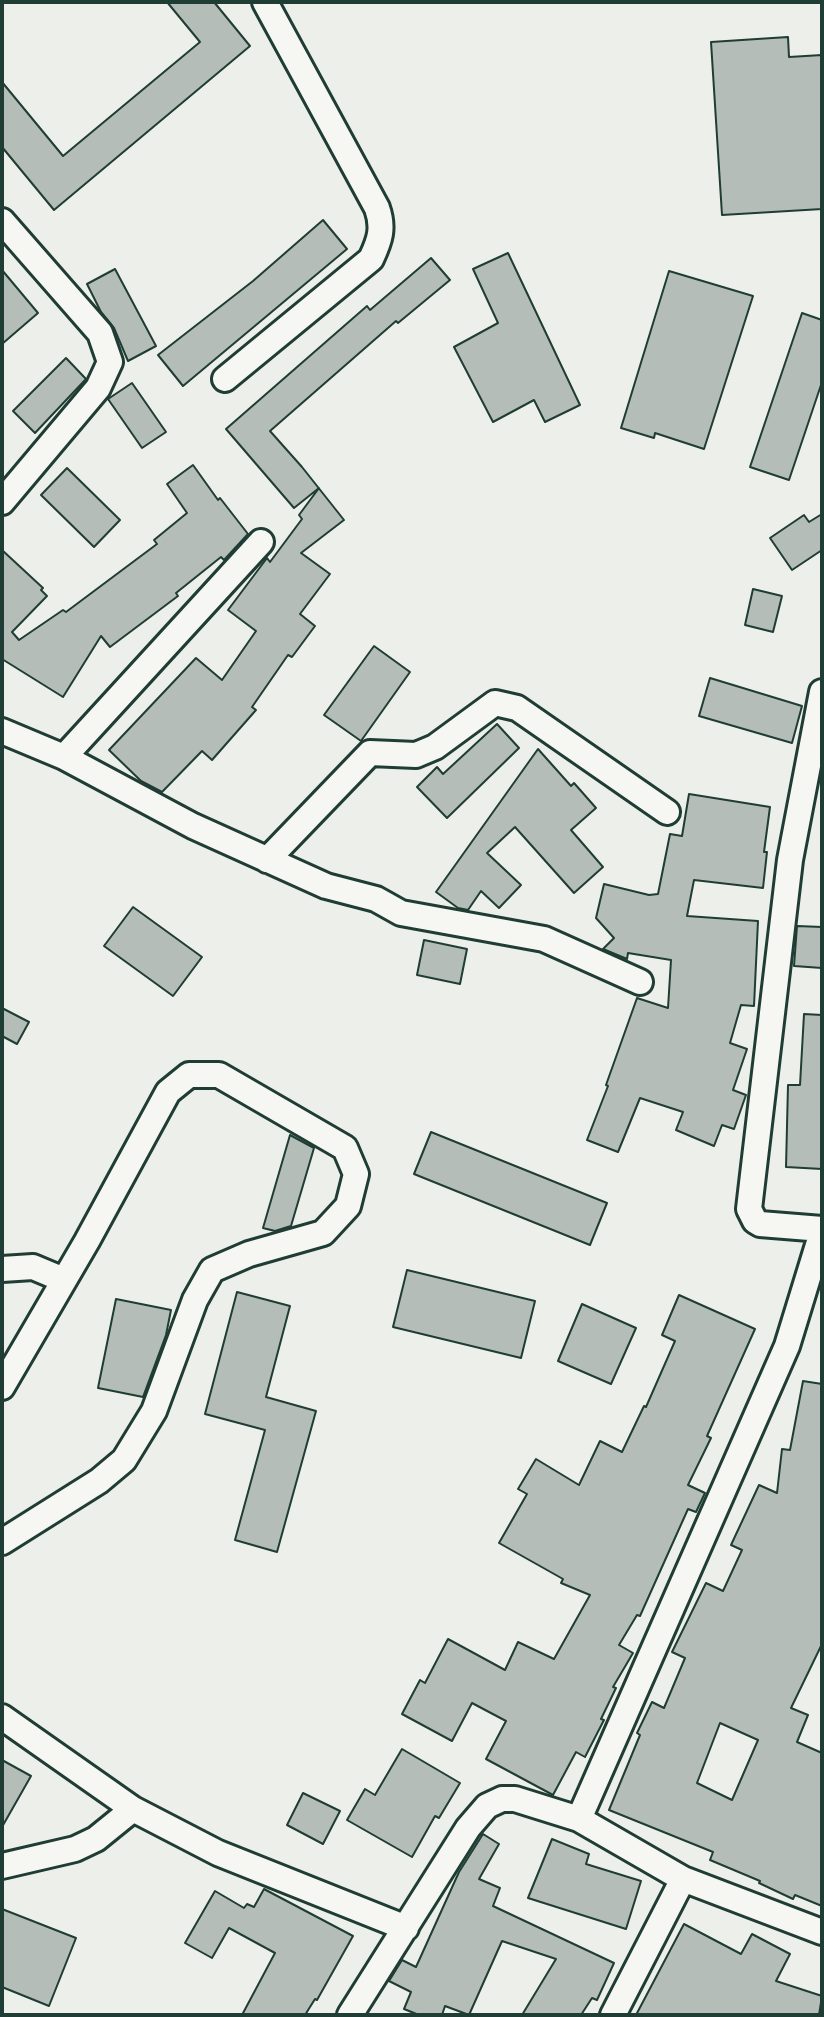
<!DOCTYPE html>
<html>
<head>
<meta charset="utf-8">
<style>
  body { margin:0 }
  #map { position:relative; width:824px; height:2017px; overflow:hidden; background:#edefea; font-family:Pangolin,sans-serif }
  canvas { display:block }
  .frame { position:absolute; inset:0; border:4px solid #1f3d34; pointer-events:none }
</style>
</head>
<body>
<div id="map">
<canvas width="824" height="2017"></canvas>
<div class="frame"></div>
</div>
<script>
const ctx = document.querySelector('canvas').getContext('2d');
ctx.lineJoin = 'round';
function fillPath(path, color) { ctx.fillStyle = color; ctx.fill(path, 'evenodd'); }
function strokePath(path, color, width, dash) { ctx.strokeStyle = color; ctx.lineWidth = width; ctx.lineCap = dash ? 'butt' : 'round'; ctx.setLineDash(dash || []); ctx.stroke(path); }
const building = new Path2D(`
  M167,2H214L250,46L54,210L2,147V82L63,156L200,42Z
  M788,37L789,57L822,55V209L722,215L711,42Z
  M323,220L347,249L183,386L158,355L253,281Z
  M508,253L580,405L545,422L534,400L493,422L454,347L498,323L473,269Z
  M431,258L450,280L398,323L396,321L270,431L302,467L344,520L301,553L330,574L300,614L315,626L292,657L288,655L252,707L256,710L212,760L202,751L162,792L141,781L109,750L196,658L222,680L256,631L228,610L267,558L270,562L302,519L299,515L319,488L294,508L226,429L367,306L370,310Z
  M115,269L156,346L128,361L114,328L101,312L87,284Z
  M2,270L38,313L2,344Z
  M669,271L753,296L704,449L655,433L654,438L621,428Z
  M802,313L822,320V382L789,480L750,467Z
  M66,358L86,379L35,433L13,411Z
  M132,383L166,432L142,448L108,399Z
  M193,465L218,500L220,498L248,534L224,560L221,557L176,593L178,596L110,647L101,636L63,697L2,659V550L43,588L41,590L47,596L12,632L19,640L63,610L66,612L157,544L154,540L187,513L167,484Z
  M67,468L120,520L94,547L41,495Z
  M822,514V550L792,570L770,538L804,515L809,522Z
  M753,589L782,596L773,632L745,625Z
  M374,646L410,672L361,741L324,715Z
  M710,678L802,706L792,743L699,716Z
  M497,724L519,748L447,818L417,787L437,767L443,774Z
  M538,749L571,786L574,783L596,808L571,830L603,867L574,893L515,827L487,853L521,885L499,908L481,891L468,910L458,908L436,892Z
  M689,794L770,807L764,852H767L763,888L694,880L687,916L758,921L754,1006L741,1005L730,1043L747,1049L733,1090L746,1095L734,1129L722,1125L714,1146L676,1130L683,1112L640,1098L618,1152L587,1140L608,1086L606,1085L637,998L668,1008L671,960L628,953L627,959L603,949L614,938L596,918L604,884L649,895L658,894L670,834L682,836Z
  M133,907L202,957L173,996L104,946Z
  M797,926L822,927V968L794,966Z
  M424,940L467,949L460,984L417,975Z
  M2,1008L29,1022L17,1044L2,1036Z
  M804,1014L822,1015V1169L786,1167L788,1085H800Z
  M431,1132L607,1203L590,1245L414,1174Z
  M290,1135L314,1148L291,1226L275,1231L263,1228Z
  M407,1270L535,1301L521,1358L393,1327Z
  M237,1292L290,1306L266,1397L316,1411L277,1552L235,1540L265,1430L205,1414Z
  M679,1295L755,1329L707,1436L711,1438L688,1485L705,1493L696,1512L688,1509L640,1616L637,1615L619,1645L633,1653L613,1687L616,1688L601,1719L604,1720L585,1757L576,1752L553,1795L486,1759L506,1721L472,1703L452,1741L402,1714L420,1680L425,1683L448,1639L505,1670L518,1642L554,1659L590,1595L561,1583L563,1579L499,1543L527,1494L518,1489L536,1459L579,1485L600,1441L622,1452L644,1406L646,1407L675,1341L662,1335Z
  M116,1299L171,1310L166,1335L143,1397L98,1388Z
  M582,1304L636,1328L611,1384L558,1361Z
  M803,1381L822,1384V1644L791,1708L808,1715L797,1742L822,1753V1906L795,1895L793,1899L759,1883L760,1881L710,1860L713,1852L609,1810L640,1735L637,1733L652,1702L664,1708L685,1658L672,1652L706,1583L723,1591L742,1550L731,1545L759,1485L777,1493L782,1449L790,1450ZM720,1723L758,1740L732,1800L697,1783Z
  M402,1749L460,1783L439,1818L435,1816L412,1857L347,1820L365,1789L375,1795Z
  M2,1760L31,1776L2,1827Z
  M303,1793L340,1811L323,1844L287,1825Z
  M483,1834L499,1844L479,1879L500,1888L493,1906L614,1963L597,2000L592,1998L581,2015H522L556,1959L502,1941L469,2015L445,2006L442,2015H419L404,2009L411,1992L389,1981L402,1960L416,1967L459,1872Z
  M552,1839L589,1854L586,1864L641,1881L626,1929L528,1898Z
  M264,1889L353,1936L317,2000L315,1999L305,2015H242L275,1953L229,1928L212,1958L185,1943L215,1891L244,1908L247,1904L254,1907Z
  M2,1909L76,1938L49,2006L2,1987Z
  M684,1924L741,1954L752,1934L790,1954L776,1981L822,1996L819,2015H636Z`);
const street = new Path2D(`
  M2,221L100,333L110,362L98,388L2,502
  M225,379L371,259C380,240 384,228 377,208L265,2
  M822,692L790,860L749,1209L755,1221L760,1224L822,1229
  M2,731L64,757L193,826L326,886L376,899L401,913L544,939L640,982
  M64,757L261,542
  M267,860L370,753L416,755L435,747L495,703L517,708L667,812
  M2,1269L33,1267L64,1280
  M2,1387L87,1241L168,1092L189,1075H219L345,1148L356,1174L348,1206L323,1233L249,1254L212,1270L195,1300L154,1411L124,1460L99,1481L2,1542
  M2,1717L133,1809L218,1853L406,1928
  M579,1819L787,1346L822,1232
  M2,1866L75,1849L96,1839L133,1809
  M350,2015L468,1828L487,1806L502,1799H515L579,1819L683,1879L822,1932
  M613,2015L683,1879`);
fillPath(building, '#b4bdb8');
strokePath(building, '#1f3d34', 2);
strokePath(street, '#1f3d34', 30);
strokePath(street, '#f6f6f2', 24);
</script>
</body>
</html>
